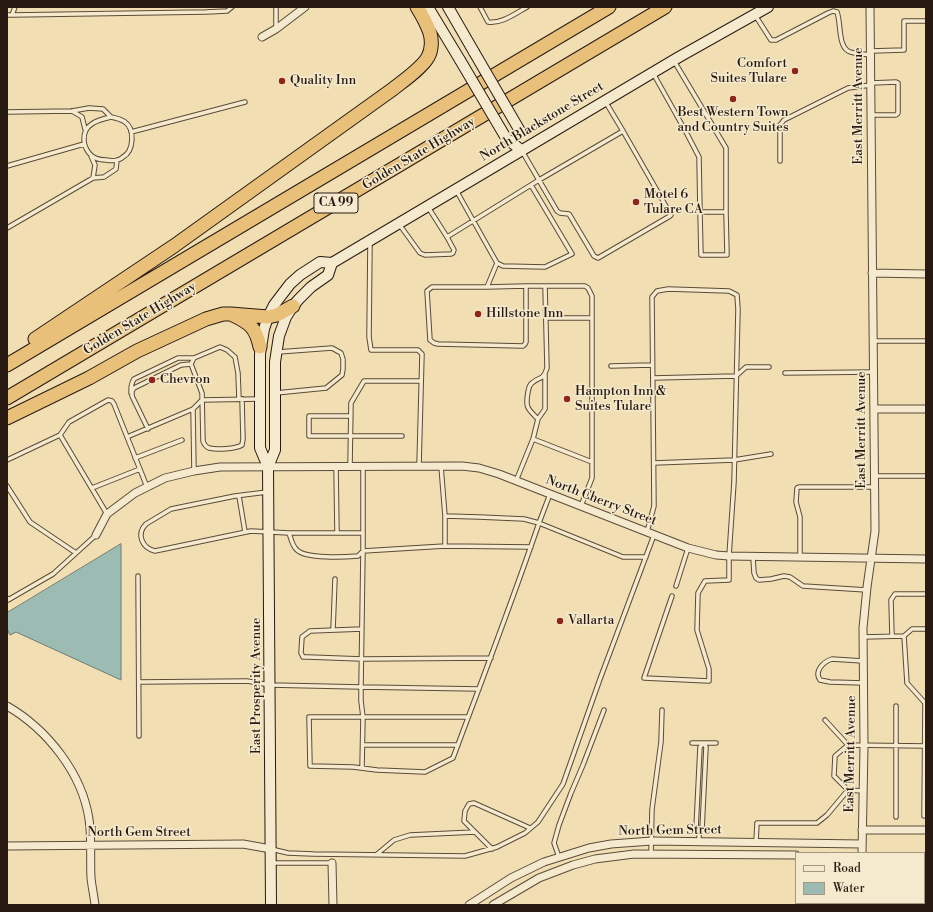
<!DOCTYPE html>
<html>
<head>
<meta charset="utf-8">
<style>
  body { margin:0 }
  #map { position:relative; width:933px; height:912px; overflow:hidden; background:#f1dfb3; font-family:"Libre Bodoni",serif }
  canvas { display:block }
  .frame { position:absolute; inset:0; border:8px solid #281a12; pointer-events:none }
  .legend { position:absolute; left:795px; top:852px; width:130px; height:52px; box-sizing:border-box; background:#f6eace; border:1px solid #a49783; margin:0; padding:5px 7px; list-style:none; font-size:12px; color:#281a12 }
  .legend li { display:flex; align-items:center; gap:8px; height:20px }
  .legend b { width:20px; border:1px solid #a49783 }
</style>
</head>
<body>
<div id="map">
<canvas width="933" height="912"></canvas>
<div class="frame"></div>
<ul class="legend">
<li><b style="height:5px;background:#f6eace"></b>Road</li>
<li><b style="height:11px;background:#9cbcb3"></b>Water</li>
</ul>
</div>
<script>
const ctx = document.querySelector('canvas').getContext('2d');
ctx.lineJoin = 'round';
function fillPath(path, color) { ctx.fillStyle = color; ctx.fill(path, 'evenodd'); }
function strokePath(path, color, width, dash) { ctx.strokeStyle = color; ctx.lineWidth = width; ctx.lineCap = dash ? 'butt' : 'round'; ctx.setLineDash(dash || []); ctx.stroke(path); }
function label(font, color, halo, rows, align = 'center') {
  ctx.font = font + ' "Libre Bodoni",serif'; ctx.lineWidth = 3; ctx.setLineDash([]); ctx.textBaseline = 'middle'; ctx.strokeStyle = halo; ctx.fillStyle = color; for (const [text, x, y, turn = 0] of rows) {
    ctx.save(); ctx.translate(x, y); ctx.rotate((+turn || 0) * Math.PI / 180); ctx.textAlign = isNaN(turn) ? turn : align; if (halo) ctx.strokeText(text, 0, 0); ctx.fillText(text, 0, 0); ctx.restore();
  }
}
const water = new Path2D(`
  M121,544V680L16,632L10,635L7,629V613Z`);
const lane = new Path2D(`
  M276,7V28
  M480,7L488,22C502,24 516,13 527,7
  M7,15H12L15,7
  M12,15L206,12L227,11L232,7
  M755,15L771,40H776L828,13L833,11L837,12C841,22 838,45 848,51C853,54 865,54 871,55
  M871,51L904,50V21H926
  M653,73L686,132L699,157L700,212H726V148L674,61
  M871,83L896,82L898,83V113L896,115H871
  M72,111L82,117L85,129
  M7,112L72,111L89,108L103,109L111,117
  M111,117C116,118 121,119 125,122C135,129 134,151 123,157C119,161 111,161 106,160C100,160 93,158 89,153C86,149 84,145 84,140C83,124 98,120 111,117Z
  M131,132L245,102
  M522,151L557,211L560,213L569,214L594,256L598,258L670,216L671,215L623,131
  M91,156L95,165L93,178
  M780,161V125L784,120L848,88L871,85
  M7,166L84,144
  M456,190L497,263L503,266L545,267L572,254L531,185
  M428,207L447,237L539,180L623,131L605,101
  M700,212L701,255H727L726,212
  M399,224L420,253L425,255L451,254L453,253L454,250L447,237
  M7,228L93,178L104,177L116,169L117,160
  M370,242L369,337L371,350H418L422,354L419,466
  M497,263L487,287H432L427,291L430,340L434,343L438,344L523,346L525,344L526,342V286H585L588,288L592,296V478L581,506
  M487,287L526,286
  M546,318H592
  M873,341H926
  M611,366L652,365
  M785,373L874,372
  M653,378L736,376L746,367H769
  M131,393C131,387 131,384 134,379L178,358H194
  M276,393L326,388L342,375L343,369V359L341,353L332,348L278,352
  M239,399L238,373L235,357L227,350L220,347L194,358L191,364L202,393L203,441C204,444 206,447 209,448C217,450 235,449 242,445L243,439L242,399
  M351,416H309V436H402
  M538,419L545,409V374
  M148,429L132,396V391L134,388L181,365L191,364
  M60,435L69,422L108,400L112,401L114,404L147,487
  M127,437L193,409
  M533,439L538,419C528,409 525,408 528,392C529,388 529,385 532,383C540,376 543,381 547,368L545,286
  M135,458L182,440
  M7,460L60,435L107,514
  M654,463L734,460L771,454
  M336,466L337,533H363
  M350,466L351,403L364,381H421
  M363,466V551L445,546V516L479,517L524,519L539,523C512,602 482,680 453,758L425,772L377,770L353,767L310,766L309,717H468
  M441,466L445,516
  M194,471L193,409L202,400L259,399
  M874,476H926
  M516,481L533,439L592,462
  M7,486L30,522L76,553
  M92,488L140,469
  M267,492L235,496L171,509L146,524C136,534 142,548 155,551L251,531L289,533H337
  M550,494L539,523L623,557H646
  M239,496L245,532
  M647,532L654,506L652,297L657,291L668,289L729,291L737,295L738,309L734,482L729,556V580L705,581L698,593L697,630L709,669V681L644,678L672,596
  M289,533C291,538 292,546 297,550C306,559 345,557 358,556L363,551
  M445,546L531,547
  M363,551L361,687L479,689
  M753,557L754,573L756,578L759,580L771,579L784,576L790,577L803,586L867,590
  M800,557V517L796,502L797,488L799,487H875
  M138,576L139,736
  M676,586L688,548
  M7,598L8,600L53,574L96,535
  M362,629L310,631L302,637L301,653L303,657H308L362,659L491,658
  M333,630L335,579
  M892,636L891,600L895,594H926
  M904,636L912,629H926
  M863,637L904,636L907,683L925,703L924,816
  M863,661L832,659C823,662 814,671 820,680L830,682L864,683
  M139,682L247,681L270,685L361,687V701L363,717L362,768
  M825,720L848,745
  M692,743H716
  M363,745H458
  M848,790L834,776L835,756L848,745L926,746
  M896,817V706
  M699,841V832L696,829L700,747L704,743L706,747L702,830L699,832
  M756,842L757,823H817L827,815L848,790L863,791
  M271,849L288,853L313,854L465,856L497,847L525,833L538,822L563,784L600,679L654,535
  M492,849L464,821L465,811L469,804L474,803L530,828
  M651,854L652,809L661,742L662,710
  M376,855L394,840L410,835L475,832
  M559,857L554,843L559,825L571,793L583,765L604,710
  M271,863H332
  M924,895H926`);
const street = new Path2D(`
  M262,37L276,29L305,7
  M872,273L926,274
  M874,409H926
  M96,535L107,514L135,493L165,478L194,471L220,467L462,466L479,468L499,474L688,548L716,555L729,556L926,559
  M7,706C47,729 82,773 89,819C92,839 90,858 91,878C92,887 94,896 95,905
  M862,830H926
  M7,846L243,844L271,849
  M862,853L864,746L863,628L867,587L875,531L870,7
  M332,863L333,905
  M863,903V905
  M469,905L511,878L544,862L589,848L611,844L652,841L862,844
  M493,905L539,878L573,865L595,859L634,854L796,855`);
const secondary = new Path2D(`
  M428,7L460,60
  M448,7L474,52
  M506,138L521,150
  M268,467L275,450V362L279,336L286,317L293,306L299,299L311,287L328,275L332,263
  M271,905L268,467L260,448V354L264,329L268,317L274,305L290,284L300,275L320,262L332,263L679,57L768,7`);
const highway = new Path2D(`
  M233,315C250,323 256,328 260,347
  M35,339L174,246L393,89C403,81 422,68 428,57C432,50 432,40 430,33C427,24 422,15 417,7
  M7,365L609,7
  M7,398L665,7
  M7,418L89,378L137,351L206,319L223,314H231L268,317L277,315L293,306`);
const secondaryBridge = new Path2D(`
  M474,52L520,131
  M460,60L506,138`);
const markers = [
  [795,71,4,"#8f2418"],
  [282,81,4,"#8f2418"],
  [733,99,4,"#8f2418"],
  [636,202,4,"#8f2418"],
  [478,314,4,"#8f2418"],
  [152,380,4,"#8f2418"],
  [567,399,4,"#8f2418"],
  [560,621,4,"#8f2418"]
];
const shields = [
  [336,203,44]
];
const shieldNames = [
  ["CA 99",336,203]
];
const poiNames = [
  ["Comfort",787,64,"right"],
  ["Suites Tulare",787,79,"right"],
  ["Quality Inn",290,81],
  ["Best Western Town",733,113,"center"],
  ["and Country Suites",733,128,"center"],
  ["Motel 6",644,195],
  ["Tulare CA",644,210],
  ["Hillstone Inn",486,314],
  ["Chevron",160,380],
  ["Hampton Inn &",575,392],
  ["Suites Tulare",575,407],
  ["Vallarta",568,621]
];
const streetNames = [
  ["East Merritt Avenue",859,106,-90],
  ["North Blackstone Street",542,122,-31],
  ["Golden State Highway",419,154,-31],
  ["Golden State Highway",140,319,-31],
  ["East Merritt Avenue",862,430,-90],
  ["North Cherry Street",601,501,21],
  ["East Prosperity Avenue",257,686,-90],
  ["East Merritt Avenue",851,754,-89],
  ["North Gem Street",670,831,-1],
  ["North Gem Street",139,833]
];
fillPath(water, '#9cbcb3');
strokePath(water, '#6e7b73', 1);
strokePath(lane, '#5a4b3a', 5.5);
strokePath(street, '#5a4b3a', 9);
strokePath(secondary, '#281a12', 12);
strokePath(highway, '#281a12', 15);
strokePath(lane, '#f6eace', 3.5);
strokePath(street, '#f6eace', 7);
strokePath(secondary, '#f6eace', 10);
strokePath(highway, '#e8c07a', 13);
strokePath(secondaryBridge, '#281a12', 12, []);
strokePath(secondaryBridge, '#f6eace', 10);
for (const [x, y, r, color] of markers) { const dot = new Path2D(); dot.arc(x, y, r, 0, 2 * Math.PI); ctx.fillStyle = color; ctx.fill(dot); strokePath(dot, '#f6eace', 1.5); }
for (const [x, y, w] of shields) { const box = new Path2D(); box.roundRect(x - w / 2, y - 10, w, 20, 3); ctx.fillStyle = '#f6eace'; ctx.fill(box); strokePath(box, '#281a12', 1); }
label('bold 12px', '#281a12', null, shieldNames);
label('13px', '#281a12', '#f6eace', poiNames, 'left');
label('13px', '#281a12', '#f6eace', streetNames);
</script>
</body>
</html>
